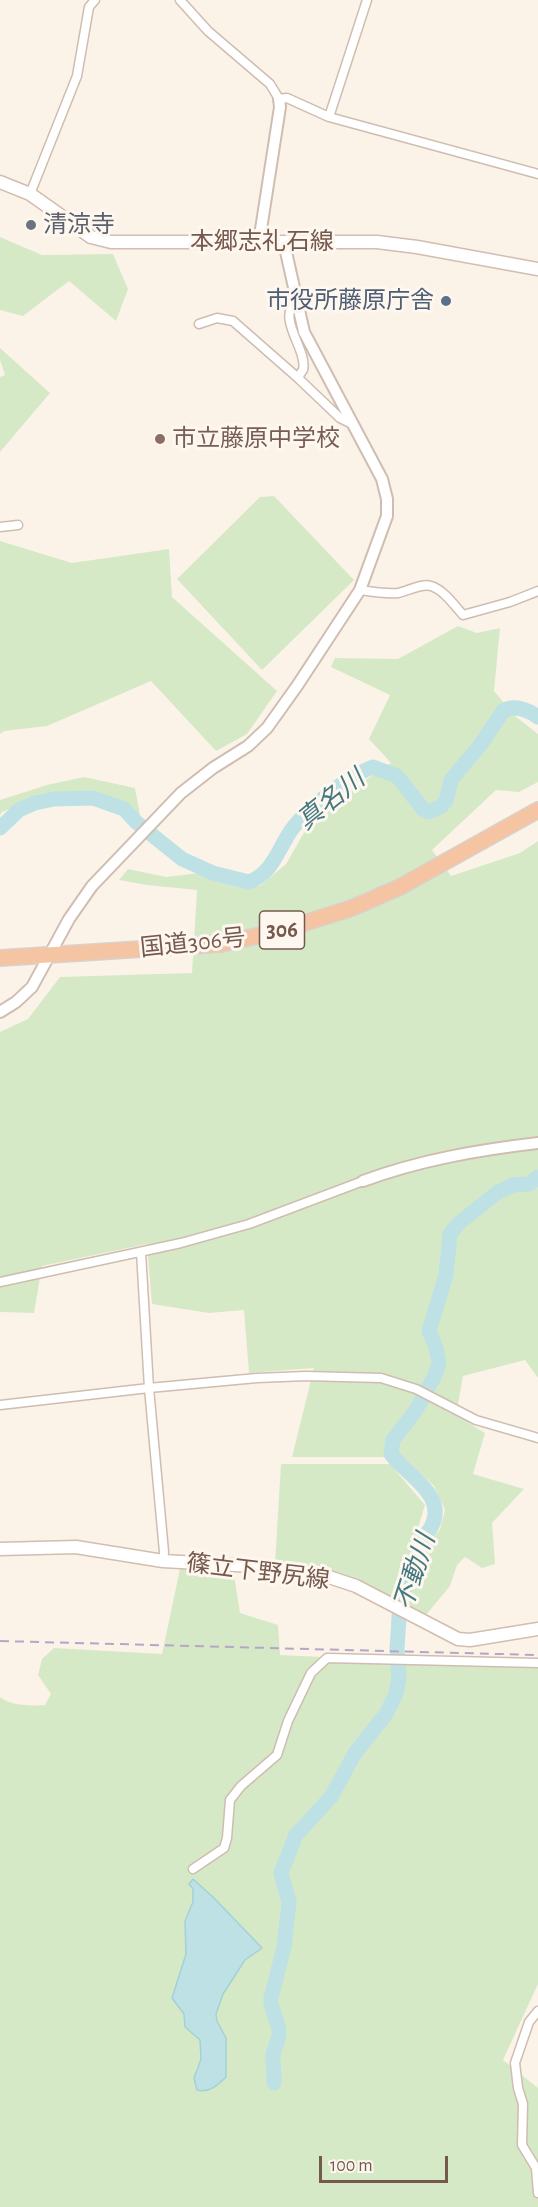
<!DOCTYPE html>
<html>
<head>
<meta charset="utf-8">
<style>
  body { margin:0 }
  #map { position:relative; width:538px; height:2207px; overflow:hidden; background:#fcf3e8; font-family:"Alegreya Sans",sans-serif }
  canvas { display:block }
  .scale { position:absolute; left:319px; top:2156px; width:129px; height:27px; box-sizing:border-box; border:3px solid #75594d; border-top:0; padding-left:8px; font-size:18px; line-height:21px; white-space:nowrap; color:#75594d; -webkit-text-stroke:4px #fef7ef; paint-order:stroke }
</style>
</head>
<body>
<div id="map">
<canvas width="538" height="2207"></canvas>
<div class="scale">100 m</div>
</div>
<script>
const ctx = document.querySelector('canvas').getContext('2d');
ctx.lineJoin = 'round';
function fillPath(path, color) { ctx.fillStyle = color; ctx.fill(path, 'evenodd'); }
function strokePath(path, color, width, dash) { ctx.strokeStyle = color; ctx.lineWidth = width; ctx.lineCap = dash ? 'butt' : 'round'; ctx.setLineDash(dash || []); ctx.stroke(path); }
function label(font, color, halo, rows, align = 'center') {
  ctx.font = font + ' "Alegreya Sans","Noto Sans JP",sans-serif'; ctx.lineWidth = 6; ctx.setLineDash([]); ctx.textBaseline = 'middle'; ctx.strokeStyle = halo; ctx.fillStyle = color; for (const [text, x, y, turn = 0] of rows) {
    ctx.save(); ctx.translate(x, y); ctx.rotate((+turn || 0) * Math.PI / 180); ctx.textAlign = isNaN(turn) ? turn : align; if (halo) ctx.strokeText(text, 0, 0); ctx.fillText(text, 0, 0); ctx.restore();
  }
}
const green = new Path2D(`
  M0,237L42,255L113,254L128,289L116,321L69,281L23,316L0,310Z
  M0,348L50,393L0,452V377L5,375L0,360Z
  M274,496L354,580L262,670L177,579L260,497Z
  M0,541L72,563L169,549L172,597L277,691L247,734L216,751L151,681L47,726L4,731L0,734Z
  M458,626L477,633L500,628L494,691L515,716L538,734V782L519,792L496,790L432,850L451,876L520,853L538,841V1378L525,1360L463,1376L456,1415L485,1433L473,1474L524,1489L492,1523L495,1564L482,1568L465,1557L457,1565L450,1586L426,1615L406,1603L410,1586L425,1566L426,1546L440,1529L445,1510L434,1486L403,1457H292L314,1368L249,1373L244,1310L209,1313L152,1304L147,1244L42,1266L34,1313L0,1312V1032L28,1019L60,977L192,973L197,890L147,885L119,880L128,869L166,877L200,873L238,887L260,886L286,864L314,815L391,763L369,739L390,695L331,667L335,658L398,659Z
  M84,777L135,788L141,820C93,781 54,792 2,812L0,815V800L47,785Z
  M281,1464H390L425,1505L395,1602L332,1573L275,1563Z
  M180,1569L234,1575L240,1613L278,1625L280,1655L538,1667V1984L503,2060L538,2088V2207H0V1697C11,1706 31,1706 45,1705L51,1694L38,1675L42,1659L54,1648L162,1654ZM193,1889L246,1960C237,1973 212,2004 217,2020C218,2026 223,2032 226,2038L195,2071L201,2059L200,2040L185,2027L184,2014L172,1998L186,1954L185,1921L193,1902Z`);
const water = new Path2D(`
  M193,1879L213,1897L262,1948L245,1960L223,1994L216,2014L217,2021L226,2038V2077C218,2085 210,2093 197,2090L194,2078L201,2059L200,2040L185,2027L184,2014L172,1998L186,1954L185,1921L193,1902V1889L189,1884Z`);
const river = new Path2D(`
  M0,828L19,810L35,803L54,799L93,798L124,809L136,822L182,859L213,873L249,882C273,873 278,849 292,829C308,808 348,776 373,767L397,776L423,809L429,812L440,807L446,801L451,780L481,744L503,711C515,704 528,710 538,717
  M274,2083C275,2074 272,2062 273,2054C275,2046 280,2040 279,2031C278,2019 270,2010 271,1998L284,1947L289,1902L281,1873L296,1835L331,1797L355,1753L386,1714L396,1694L399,1678L397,1649L400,1601L406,1585L418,1563V1544C421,1538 427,1534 430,1529C450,1496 407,1476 391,1454L393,1440L416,1410L434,1377L439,1364L436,1348L429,1331L446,1275L450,1234L459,1223L498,1192L513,1185L529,1184L538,1177`);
const minor = new Path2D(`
  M180,0L208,31L270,84L279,99L287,98L329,117L538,174
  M329,117L367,0
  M30,194L77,76L89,7L95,0
  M296,302C276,318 308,350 303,370C302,371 298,377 298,378L340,418L352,424
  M199,324L217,318L233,321L298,378
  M0,527L18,525
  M360,590C373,592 385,594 398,593C408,591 421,583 431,586C444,590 454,605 463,615L510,602L538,591
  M141,1252L149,1388L164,1552L163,1561
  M0,1282L181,1243L249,1224L363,1181
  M0,1405L149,1388L257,1378L306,1376L381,1378L416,1389L476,1420L538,1438
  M193,1869L224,1848L227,1838L230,1800L241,1786L277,1755L288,1721L311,1673L327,1658L538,1663
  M538,2011L529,2022L515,2063L518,2088L523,2104L522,2145L536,2168L538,2193`);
const tertiary = new Path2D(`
  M259,242L280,107L279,99
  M0,1012L16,1002L32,987L69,919L92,886L181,793L213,768L248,746L267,728L297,686L360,590L387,516V499L382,479L304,332L284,243
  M363,1181C420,1160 478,1150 538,1143`);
const secondary = new Path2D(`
  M0,182L30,194L91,237L111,242H377L417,247L538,269
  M0,1549L76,1547L163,1561L252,1566L329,1577L356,1586L458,1639L470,1640L538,1629`);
const trunk = new Path2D(`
  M0,958L221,944L279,931L352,908L400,887L538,810`);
const rail = new Path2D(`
  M0,1641L538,1655`);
const markers = [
  [31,225,6,"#6b7280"],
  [446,301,6,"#5c6f8a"],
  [160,439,6,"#8d6e63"]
];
const shields = [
  [282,930,45]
];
const shieldNames = [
  ["306",282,930]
];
const worshipNames = [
  ["清涼寺",43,225]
];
const streetNames = [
  ["本郷志礼石線",262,242],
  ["国道306号",193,943,-6],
  ["篠立下野尻線",258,1572,7]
];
const serviceNames = [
  ["市役所藤原庁舎",434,301]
];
const educationNames = [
  ["市立藤原中学校",172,439]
];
const waterNames = [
  ["真名川",331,800,-39],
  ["不動川",415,1572,-72]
];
fillPath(green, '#d6e9c7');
fillPath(water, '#bde1e5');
strokePath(water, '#a4d1d6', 1.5);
strokePath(river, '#bde1e5', 15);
strokePath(minor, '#cfbdb1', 11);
strokePath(tertiary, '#cfbdb1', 14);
strokePath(secondary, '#d2bdaf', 15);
strokePath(trunk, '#d8d1cd', 18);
strokePath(minor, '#fff', 8);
strokePath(tertiary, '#fff', 10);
strokePath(secondary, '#fff', 12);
strokePath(trunk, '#f5c4a3', 15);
strokePath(rail, '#b6a6c6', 2, [9, 6]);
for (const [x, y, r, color] of markers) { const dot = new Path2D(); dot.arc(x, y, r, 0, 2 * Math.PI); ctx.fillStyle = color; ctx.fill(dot); strokePath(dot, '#fef7ef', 2); }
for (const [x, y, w] of shields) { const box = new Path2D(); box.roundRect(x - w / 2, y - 19, w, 38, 4.5); ctx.fillStyle = '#fef7ef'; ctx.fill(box); strokePath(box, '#75594d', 1.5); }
label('bold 22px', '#75594d', null, shieldNames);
label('24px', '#5b616d', '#fef7ef', worshipNames, 'left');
label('24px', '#75594d', '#fef7ef', streetNames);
label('24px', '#4e5e75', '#fef7ef', serviceNames, 'right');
label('24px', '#785e54', '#fef7ef', educationNames, 'left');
label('italic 26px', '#447980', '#fef7ef', waterNames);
</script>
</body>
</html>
